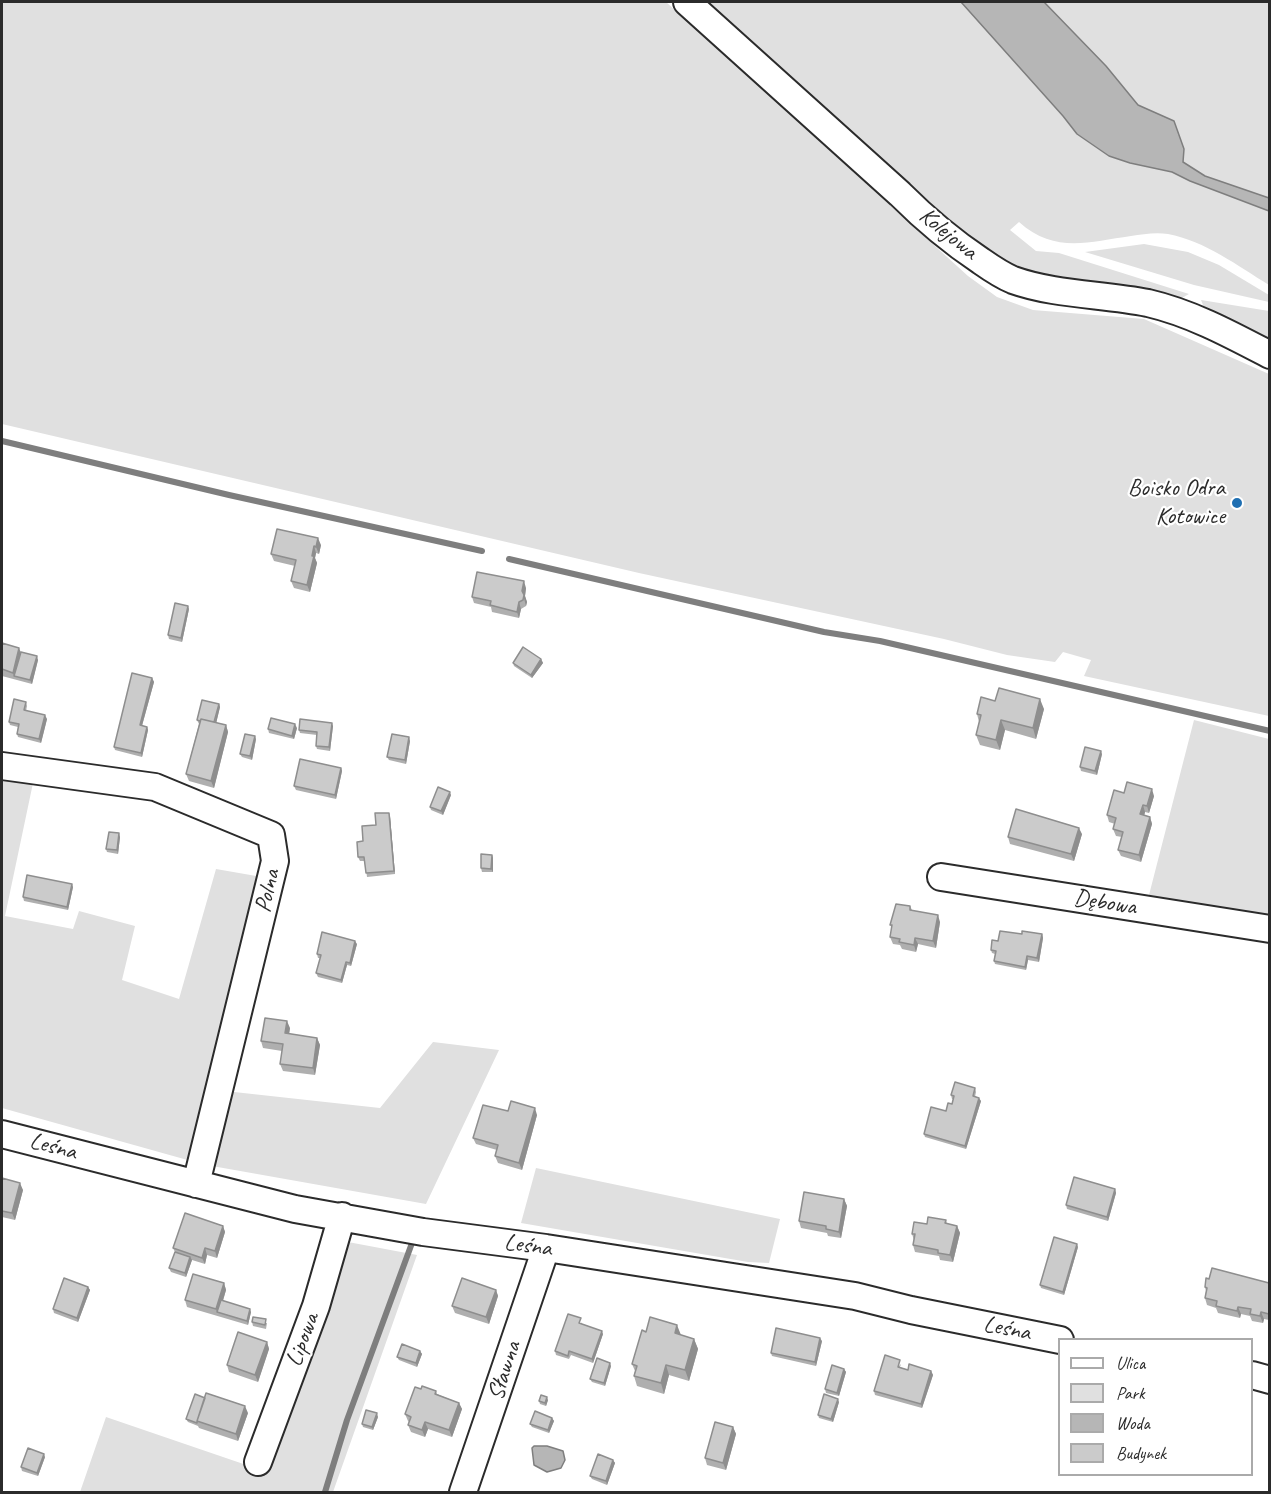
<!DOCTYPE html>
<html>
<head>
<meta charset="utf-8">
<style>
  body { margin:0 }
  #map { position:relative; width:1271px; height:1494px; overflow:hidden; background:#fff; font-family:Caveat,sans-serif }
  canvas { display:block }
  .frame { position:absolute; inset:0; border:3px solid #2b2b2b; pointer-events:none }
  .legend { position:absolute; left:1058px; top:1338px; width:195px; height:138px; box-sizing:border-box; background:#fff; border:2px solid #aaa; margin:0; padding:8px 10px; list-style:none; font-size:18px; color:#2b2b2b }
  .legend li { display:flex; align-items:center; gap:12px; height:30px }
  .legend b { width:30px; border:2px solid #aaa }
</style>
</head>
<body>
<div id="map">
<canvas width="1271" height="1494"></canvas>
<div class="frame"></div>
<ul class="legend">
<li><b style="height:8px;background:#fff"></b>Ulica</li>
<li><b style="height:16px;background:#e0e0e0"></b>Park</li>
<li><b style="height:16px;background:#b6b6b6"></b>Woda</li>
<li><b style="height:16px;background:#cbcbcb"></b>Budynek</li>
</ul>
</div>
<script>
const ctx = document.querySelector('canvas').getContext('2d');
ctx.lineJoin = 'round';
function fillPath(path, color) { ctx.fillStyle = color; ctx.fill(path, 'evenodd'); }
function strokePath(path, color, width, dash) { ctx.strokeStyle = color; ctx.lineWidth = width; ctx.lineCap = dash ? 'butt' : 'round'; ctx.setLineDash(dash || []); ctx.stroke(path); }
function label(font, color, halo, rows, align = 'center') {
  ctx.font = font + ' Caveat,sans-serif'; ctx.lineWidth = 4.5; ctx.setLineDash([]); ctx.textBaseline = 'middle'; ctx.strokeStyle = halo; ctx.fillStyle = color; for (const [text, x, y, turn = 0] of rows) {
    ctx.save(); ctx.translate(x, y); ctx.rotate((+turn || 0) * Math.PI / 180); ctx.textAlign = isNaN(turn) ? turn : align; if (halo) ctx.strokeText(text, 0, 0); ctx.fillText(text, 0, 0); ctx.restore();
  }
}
const green = new Path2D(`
  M2,2H666L968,276L997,297L1033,310L1144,319L1269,374V716L1084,676L1091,660L1063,652L1055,662L1007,655L944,639L639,573L2,424Z
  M705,2H1269V285C1238,266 1205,241 1168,234C1156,232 1143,234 1131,236C1088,242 1055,254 1019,222L1010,230L1036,251L1059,253L1189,294L1180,299L1024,270L993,258L972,244Z
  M1144,244L1188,252L1219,265L1269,295V302L1194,285L1085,252Z
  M1201,300L1269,311V342L1205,310Z
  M1194,720L1269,739V916L1149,895Z
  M2,779L33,783L5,916L73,929L79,911L135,926L122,980L179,999L216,869L262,877L191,1161L2,1108Z
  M433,1042L499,1050L426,1204L212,1166L225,1091L380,1108Z
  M536,1168L780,1219L769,1263L748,1262L521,1223Z
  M348,1242L417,1255L333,1492H80L106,1417L261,1470Z`);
const water = new Path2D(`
  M961,2H1044L1106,66L1138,105L1174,121L1184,149L1183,162L1205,176L1269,198V211L1190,181L1172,172L1130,163L1109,156L1077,134L1063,116Z
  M534,1446H547L563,1451L565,1460L561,1468L547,1472L534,1465L532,1448Z`);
const stream = new Path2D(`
  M2,441L229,495L482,551
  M509,559L824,632L880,641L1270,731
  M325,1492L347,1420L412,1243`);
const minor = new Path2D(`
  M687,2L900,194C926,220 951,241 981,261C991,268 1001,275 1013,280C1055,295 1103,294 1148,303C1191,313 1230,334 1270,355
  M2,766L155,787L271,835L275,861L196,1184
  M941,877L1270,929
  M2,1134L295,1209L423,1232L546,1248L855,1296L911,1310L1060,1340
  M1252,1375L1270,1380
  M258,1462L316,1306L342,1216
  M463,1492L546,1248`);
const wall = new Path2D(`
  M321,545L319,554L316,553L315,558L317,563L310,592L294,588L291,581L295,566L274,561L271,554Z
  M526,588L525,596L527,602L526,606L521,609L519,618L492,612L491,607L474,603L472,597Z
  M189,609L182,642L169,639L168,635Z
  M2,643L38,660L32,684L2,676Z
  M541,659L543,663L532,678L514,666L513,663Z
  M152,678L154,682L142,726L147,727L148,730L142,757L115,750L114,747Z
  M995,701L1044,709L1036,739L1005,730L1000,750L980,745L976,735L979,722L977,714Z
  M26,702L27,706L26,711L47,719L41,743L18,737L17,734L18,727L10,725L9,722Z
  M219,704L220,707L216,723L226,725L228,732L214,788L189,781L186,774L199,724L197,720Z
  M333,726L330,751L317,749L316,746L317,735L300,733L299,730Z
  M297,728L294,739L269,733L268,729Z
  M256,739L252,760L242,757L240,754Z
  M410,741L406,764L389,760L387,757Z
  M1102,754L1097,775L1081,771L1080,767Z
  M341,768L342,771L336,799L296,790L294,786Z
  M1124,793L1154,796L1149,813L1145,812L1144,815L1150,817L1152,824L1141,862L1121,856L1118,850L1122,837L1116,836L1113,829L1115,824L1109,822L1107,815Z
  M451,795L443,815L431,810L430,807Z
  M390,816L395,874L367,877L365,861H360L358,857L363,841L376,825Z
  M1082,834L1074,861L1010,844L1008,837Z
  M120,837L118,854L107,852L106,849Z
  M492,855L493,858V872H482L481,868Z
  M73,887L68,910L24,901L23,897Z
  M910,906L912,910L940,922L936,948L918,944L916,952L902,949L900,945L893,944L890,937L892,928L890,925Z
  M1022,934H1042L1043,938L1039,962L1028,960L1026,970L995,964L994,961L995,954L992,953L991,950L998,941Z
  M357,944L351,966L347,965L342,983L318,977L316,973L320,958H318L317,954Z
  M290,1028L289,1034L317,1038L320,1045L315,1075L283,1071L280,1064L282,1051L263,1048L261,1041Z
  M975,1088L976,1092L975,1097L981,1101L966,1149L925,1137L924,1134L946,1111L952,1104L953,1099H952L951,1095Z
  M508,1111L537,1115L522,1170L498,1163L495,1156L497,1150L476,1144L473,1138Z
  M2,1178L23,1190L15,1220L2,1217Z
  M1115,1189L1116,1193L1108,1221L1067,1209L1066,1205Z
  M844,1199L847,1206L841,1238L828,1236L827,1233L801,1228L799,1221Z
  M946,1220L947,1224L957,1226L960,1233L953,1262L940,1260L939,1256L915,1252L913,1245L914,1240L912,1234L927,1224Z
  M223,1226L225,1232L217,1258L207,1255L205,1264L192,1260L186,1277L171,1272L169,1268L175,1252L173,1248Z
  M1078,1247L1064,1295L1041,1288L1040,1285Z
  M1209,1279L1269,1283V1320L1264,1319L1263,1323L1252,1321L1250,1316L1241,1314L1240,1318L1218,1313L1216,1308L1207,1305L1205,1298L1206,1291L1205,1287Z
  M224,1283L226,1290L223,1301L251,1312L248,1325L187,1307L185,1300Z
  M88,1287L90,1290L78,1322L54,1313L53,1309Z
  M496,1290L498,1296L489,1324L455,1313L452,1306Z
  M252,1322L267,1323L266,1329L253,1326Z
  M582,1322L581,1324L603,1334L593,1363L571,1355L569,1359L556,1355L555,1351Z
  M646,1332L681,1335L694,1339L698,1349L689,1381L669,1375L664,1394L637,1386L634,1376L635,1371L632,1364Z
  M822,1341L816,1366L772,1356L771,1353Z
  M267,1342L269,1349L258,1382L229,1372L227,1365Z
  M420,1351L422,1354L417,1367L399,1360L397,1357Z
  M901,1364L900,1367L908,1370L931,1371L933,1375L922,1408L875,1395L874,1391Z
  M611,1366L605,1386L592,1382L590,1379Z
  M844,1369L846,1372L839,1396L826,1393L825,1389Z
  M421,1389L436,1391L437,1394L459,1403L462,1409L452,1437L428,1429L425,1437L411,1432L408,1425L409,1422L408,1421L405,1414Z
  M548,1400L546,1406L540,1404L539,1401Z
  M839,1402L833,1422L819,1418L818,1415Z
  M248,1413L238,1441L199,1428L198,1426L188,1422L186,1419Z
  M378,1417L373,1430L363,1427L362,1424Z
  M552,1418L554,1421L549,1433L532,1427L530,1424Z
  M733,1427L736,1434L726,1470L707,1465L705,1458Z
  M45,1457L38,1476L22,1471L21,1467Z
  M613,1460L615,1463L607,1485L592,1479L590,1476Z`);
const shadedWall = new Path2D(`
  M318,538L321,545L319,554L316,547Z
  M314,546L316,553L315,558L317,563L310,592L307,585Z
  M524,581L526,588L525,596L527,602L526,606L522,591Z
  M519,602L521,609L519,618L517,612Z
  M188,606L189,609L182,642L181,638Z
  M19,648L22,655L14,676L13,673Z
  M37,656L38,660L32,684L30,680Z
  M541,659L543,663L532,678L531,675Z
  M152,678L154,682L141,729L140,725Z
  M1040,699L1044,709L1036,739L1033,728Z
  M219,704L220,707L215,728L214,725Z
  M45,715L47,719L41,743L39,739Z
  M1001,720L1005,730L1000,750L996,740Z
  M332,723L333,726L330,751L329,747Z
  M295,724L297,728L294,739L292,736Z
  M226,725L228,732L214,788L211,781Z
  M147,727L148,730L142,757L141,753Z
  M255,736L256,739L252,760L250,756Z
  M409,737L410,741L406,764L405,760Z
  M1101,751L1102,754L1097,775L1095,771Z
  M341,768L342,771L336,799L335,795Z
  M1152,789L1154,796L1149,813L1147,806Z
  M450,792L451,795L443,815L441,811Z
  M1143,805L1145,812L1143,821L1140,814Z
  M389,813L390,816L395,874L394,871Z
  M1150,817L1152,824L1141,862L1139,855Z
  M1079,828L1082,834L1074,861L1071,854Z
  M119,833L120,837L118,854L117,850Z
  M492,855L493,858V872L491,869Z
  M72,884L73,887L68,910L67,907Z
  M938,915L940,922L936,948L933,941Z
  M1042,934L1043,938L1039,962L1037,958Z
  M915,938L918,944L916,952L914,945Z
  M355,941L357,944L351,966L350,963Z
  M1027,956L1028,960L1026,970L1025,967Z
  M346,962L347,965L342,983L341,980Z
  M287,1021L290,1028L288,1040L285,1033Z
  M317,1038L320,1045L315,1075L313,1068Z
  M979,1098L981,1101L966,1149L965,1146Z
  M535,1108L537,1115L522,1170L519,1163Z
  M20,1183L23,1190L15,1220L12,1213Z
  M1115,1189L1116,1193L1108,1221L1107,1217Z
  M844,1199L847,1206L841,1238L839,1232Z
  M223,1226L225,1232L217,1258L215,1251Z
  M957,1226L960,1233L953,1262L950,1255Z
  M1077,1244L1078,1247L1064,1295L1063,1292Z
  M205,1248L207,1255L205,1264L202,1258Z
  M190,1257L192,1260L186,1277L185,1273Z
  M224,1283L226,1290L219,1313L217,1312L216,1309Z
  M88,1287L90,1290L78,1322L77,1318Z
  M496,1290L498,1296L489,1324L486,1317Z
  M1238,1307L1241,1314L1240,1318L1237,1311Z
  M250,1309L251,1312L248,1325L247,1321Z
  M1261,1312L1264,1319L1263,1323L1260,1316Z
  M677,1325L681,1335L675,1333Z
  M602,1331L603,1334L593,1363L592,1359Z
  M820,1338L822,1341L816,1366L815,1362Z
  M694,1339L698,1349L689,1381L685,1370Z
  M267,1342L269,1349L258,1382L255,1375Z
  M420,1351L422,1354L417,1367L416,1363Z
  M610,1363L611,1366L605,1386L604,1383Z
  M666,1365L669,1375L664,1394L661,1383Z
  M844,1369L846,1372L839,1396L837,1393Z
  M931,1371L933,1375L922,1408L921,1404Z
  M547,1397L548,1400L546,1406L545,1403Z
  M838,1399L839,1402L833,1422L831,1419Z
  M459,1403L462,1409L452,1437L449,1430Z
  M245,1406L248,1413L238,1441L236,1434Z
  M377,1413L378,1417L373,1430L372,1427Z
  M552,1418L554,1421L549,1433L548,1430Z
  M425,1422L428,1429L425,1437L422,1430Z
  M733,1427L736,1434L726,1470L723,1463Z
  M44,1454L45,1457L38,1476L37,1473Z
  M613,1460L615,1463L607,1485L606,1481Z`);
const building = new Path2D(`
  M277,529L318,538L316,547L314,546L312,556H314L307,585L291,581L296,560L271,554Z
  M477,572L524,581L522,591L524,595L523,600L519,602L517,612L490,605L491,601L472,597Z
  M175,603L188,606L181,638L168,635Z
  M2,643L19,648L13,673L2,669Z
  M523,647L541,659L531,675L513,663Z
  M21,652L37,656L30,680L14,676Z
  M132,673L152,678L140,725L147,727L141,753L114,747Z
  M999,688L1040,699L1033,728L1001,720L996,740L976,735L981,715L977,714L981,697L995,701Z
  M14,699L26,702L24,710L45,715L39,739L17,734L19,724L9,722Z
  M202,700L219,704L214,722L201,719L200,721L197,720Z
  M271,718L295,724L292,736L268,729Z
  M201,719L226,725L211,781L186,774Z
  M300,719L332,723L329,747L316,746L317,732L299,730Z
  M245,734L255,736L250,756L240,754Z
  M392,734L409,737L405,760L387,757Z
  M1085,747L1101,751L1095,771L1080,767Z
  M300,759L341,768L335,795L294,786Z
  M1127,782L1152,789L1147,806L1143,805L1140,814L1150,817L1139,855L1118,850L1123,832L1113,829L1116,818L1107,815L1114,790L1124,793Z
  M438,787L450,792L441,811L430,807Z
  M1016,809L1079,828L1071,854L1008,837Z
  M375,813H389L394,871L366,873L364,857H358L357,842L363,841L362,826L376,825Z
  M109,832L119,833L117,850L106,849Z
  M481,854L492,855L491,869L481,868Z
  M27,875L72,884L67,907L23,897Z
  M896,904L910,906V910L938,915L933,941L915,938L914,945L899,942L900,939L890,937L892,925H890Z
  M1000,931L1022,934V931L1042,934L1037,958L1027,956L1025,967L994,961L996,951L991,950L992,940L998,941Z
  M322,932L355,941L350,963L346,962L341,980L316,973L321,955L317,954Z
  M265,1018L287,1021L285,1033L317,1038L313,1068L280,1064L283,1044L261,1041Z
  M955,1082L975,1088L973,1096L979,1098L965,1146L924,1134L931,1107L946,1111L948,1103L952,1104L954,1096L951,1095Z
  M511,1101L535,1108L519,1163L495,1156L498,1145L473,1138L483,1105L508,1111Z
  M1074,1177L1115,1189L1107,1217L1066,1205Z
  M2,1178L20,1183L12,1213L2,1211Z
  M804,1192L844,1199L839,1232L826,1229V1226L799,1221Z
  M185,1213L223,1226L215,1251L205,1248L202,1258L173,1248Z
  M928,1217L946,1220L945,1223L957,1226L950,1255L938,1253V1250L913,1245L915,1234H912L914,1222L927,1224Z
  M1054,1237L1077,1244L1063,1292L1040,1285Z
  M175,1252L190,1257L185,1273L169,1268Z
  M1212,1268L1269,1283V1314L1261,1312L1260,1316L1250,1314L1251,1309L1238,1307L1237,1311L1216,1306L1217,1301L1205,1298L1207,1288L1205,1287L1206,1278L1209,1279Z
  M193,1274L224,1283L216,1309L185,1300Z
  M64,1278L88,1287L77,1318L53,1309Z
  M462,1278L496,1290L486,1317L452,1306Z
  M221,1300L250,1309L247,1321L217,1312Z
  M568,1314L581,1318L579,1323L602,1331L592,1359L569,1351L568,1356L555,1351Z
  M253,1317L266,1319L265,1325L252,1322Z
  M650,1317L677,1325L675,1333L694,1339L685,1370L666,1365L661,1383L634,1376L637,1366L632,1364L642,1330L646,1332Z
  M776,1328L820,1338L815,1362L771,1353Z
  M238,1332L267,1342L255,1375L227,1365Z
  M402,1344L420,1351L416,1363L397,1357Z
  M885,1355L900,1360L898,1367L908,1370L909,1364L931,1371L921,1404L874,1391Z
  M597,1358L610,1363L604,1383L590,1379Z
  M832,1365L844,1369L837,1393L825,1389Z
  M422,1386L436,1391L435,1394L459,1403L449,1430L425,1422L422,1430L408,1425L411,1417L405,1414L415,1387L421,1389Z
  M206,1393L245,1406L236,1434L197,1421Z
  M195,1394L205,1398L197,1421V1423L186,1419Z
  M824,1394L838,1399L831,1419L818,1415Z
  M541,1395L547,1397L545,1403L539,1401Z
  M366,1410L377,1413L372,1427L362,1424Z
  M535,1411L552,1418L548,1430L530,1424Z
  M715,1422L733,1427L723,1463L705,1458Z
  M28,1448L44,1454L37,1473L21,1467Z
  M598,1454L613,1460L606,1481L590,1476Z`);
const markers = [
  [1237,503,6,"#1f6fb2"]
];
const streetNames = [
  ["Kolejowa",948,234,39],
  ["Polna",268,891,-77],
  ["Dębowa",1105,903,9],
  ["Leśna",53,1147,15],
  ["Leśna",528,1246,8],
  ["Leśna",1007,1329,11],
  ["Lipowa",303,1340,-70],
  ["Sławna",505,1371,-72]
];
const poiNames = [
  ["Boisko Odra",1225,489],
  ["Kotowice",1225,517]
];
fillPath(green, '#e0e0e0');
fillPath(water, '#b6b6b6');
strokePath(water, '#7e7e7e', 1.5);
strokePath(stream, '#7e7e7e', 6);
strokePath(minor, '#2b2b2b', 30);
strokePath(minor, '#fff', 26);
fillPath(wall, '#afafaf');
fillPath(shadedWall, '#8e8e8e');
fillPath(building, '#cbcbcb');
strokePath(building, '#8e8e8e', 1.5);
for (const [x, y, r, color] of markers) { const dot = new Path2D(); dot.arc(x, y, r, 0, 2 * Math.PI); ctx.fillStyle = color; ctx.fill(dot); strokePath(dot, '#fff', 2); }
label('24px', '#2b2b2b', '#fff', streetNames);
label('24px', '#2b2b2b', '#fff', poiNames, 'right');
</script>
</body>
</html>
